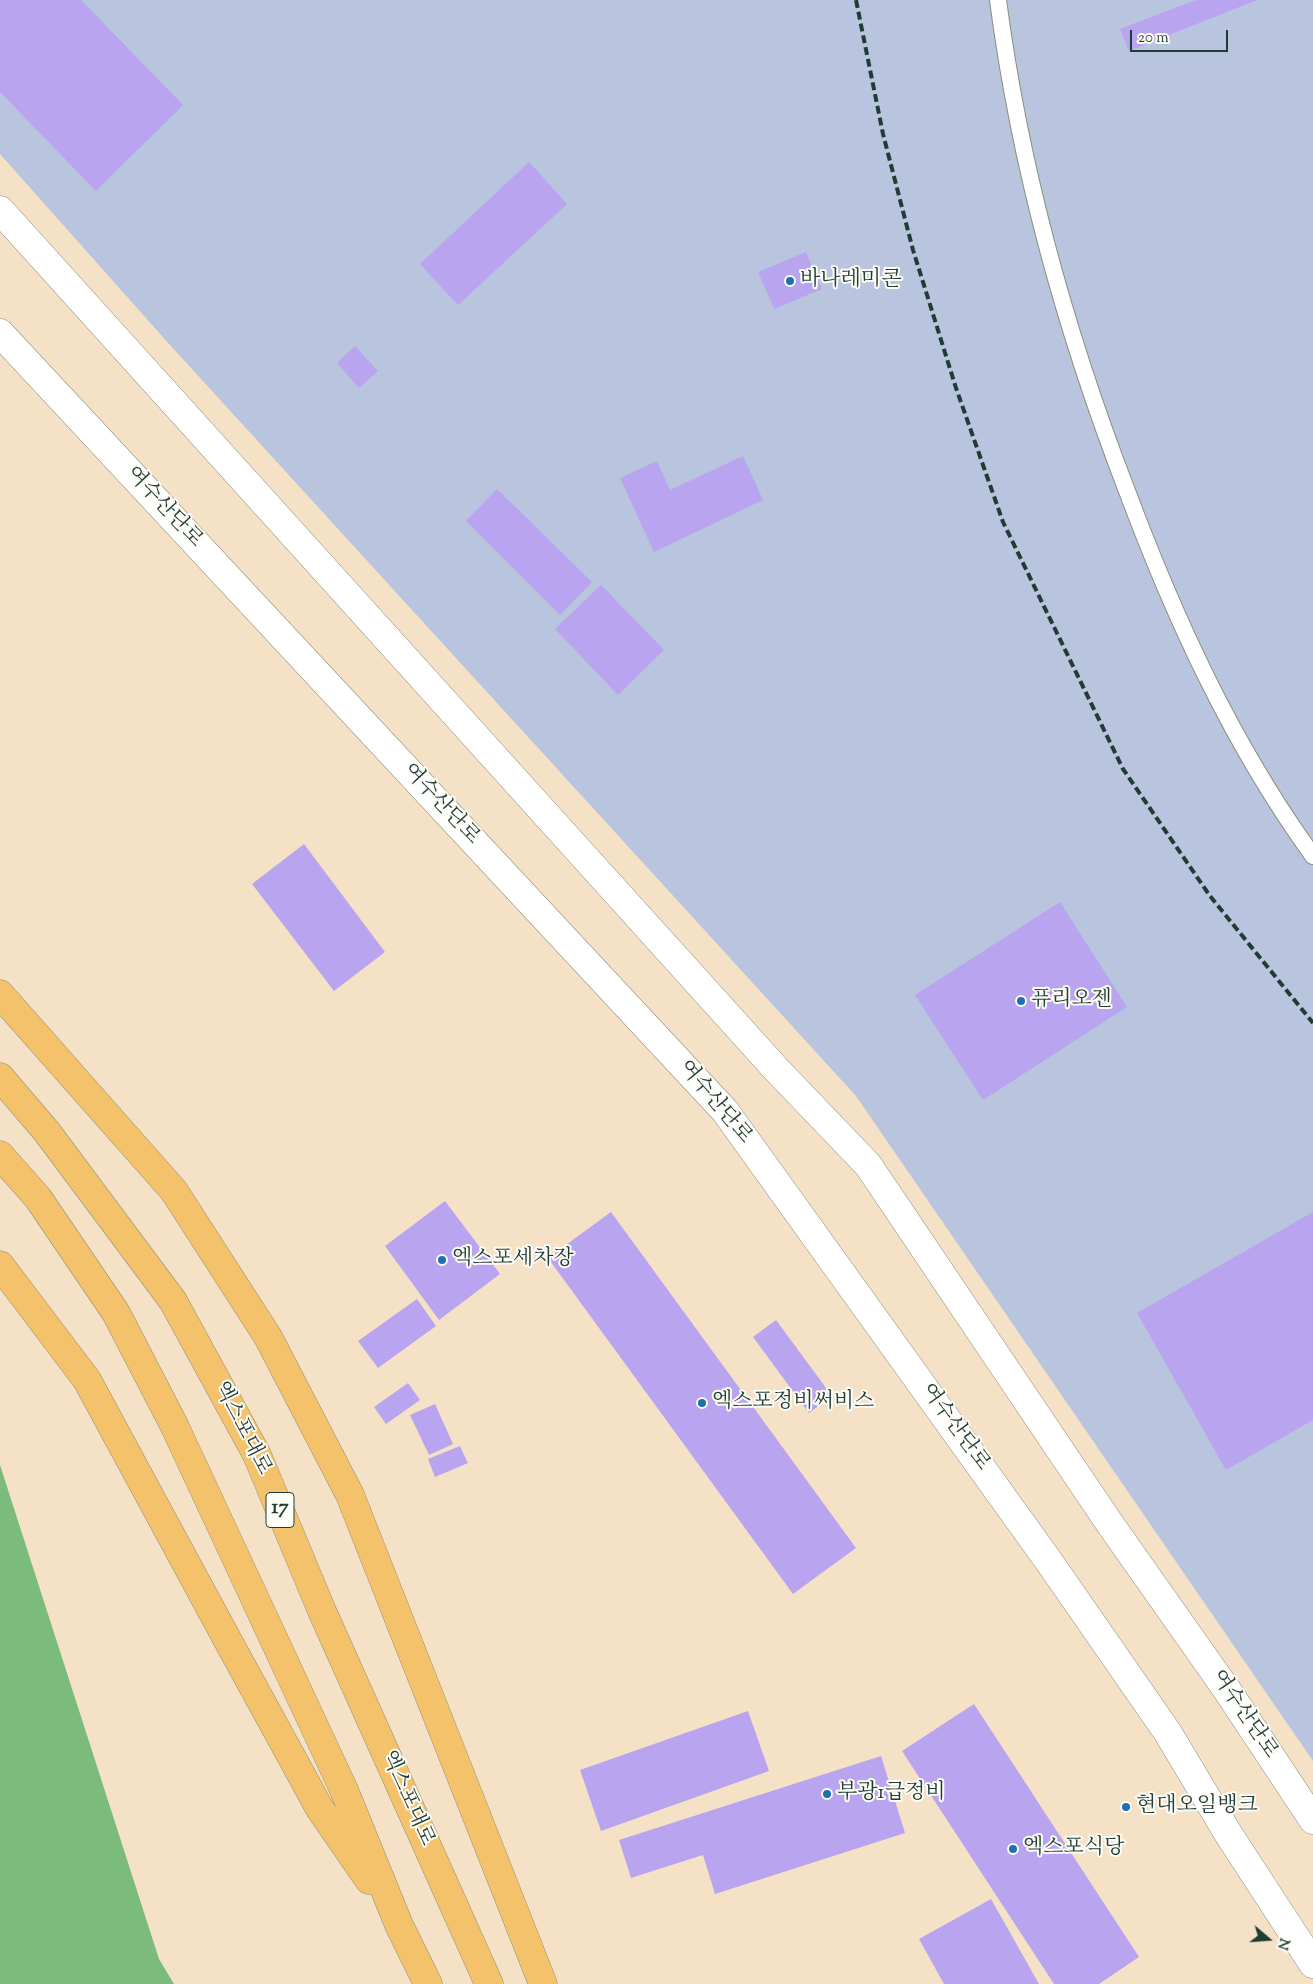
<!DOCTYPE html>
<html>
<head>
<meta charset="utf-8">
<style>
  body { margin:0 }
  #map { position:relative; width:1313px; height:1984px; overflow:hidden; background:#f5e1c6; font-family:"Sorts Mill Goudy",serif }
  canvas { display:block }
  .north { position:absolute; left:1243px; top:1914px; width:50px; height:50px; -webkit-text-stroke:4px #fdfcf7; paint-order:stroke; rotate:108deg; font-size:14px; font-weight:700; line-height:20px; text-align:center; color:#1f3d34 }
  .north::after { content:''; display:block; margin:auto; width:18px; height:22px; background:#1f3d34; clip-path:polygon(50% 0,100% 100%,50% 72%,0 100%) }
  .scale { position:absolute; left:1130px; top:30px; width:98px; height:22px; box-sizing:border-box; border:2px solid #1f3d34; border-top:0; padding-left:6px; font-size:15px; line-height:18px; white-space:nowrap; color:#1f3d34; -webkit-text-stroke:4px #fdfcf7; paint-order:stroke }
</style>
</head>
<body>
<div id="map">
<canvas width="1313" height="1984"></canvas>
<div class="north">N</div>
<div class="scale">20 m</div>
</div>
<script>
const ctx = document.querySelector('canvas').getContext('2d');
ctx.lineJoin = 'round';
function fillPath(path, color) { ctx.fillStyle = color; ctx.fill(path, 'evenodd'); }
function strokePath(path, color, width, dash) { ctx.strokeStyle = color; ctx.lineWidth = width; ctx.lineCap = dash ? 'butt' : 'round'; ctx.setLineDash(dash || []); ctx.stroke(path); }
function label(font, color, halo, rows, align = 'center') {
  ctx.font = font + ' "Sorts Mill Goudy","Noto Serif KR",serif'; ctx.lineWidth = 4; ctx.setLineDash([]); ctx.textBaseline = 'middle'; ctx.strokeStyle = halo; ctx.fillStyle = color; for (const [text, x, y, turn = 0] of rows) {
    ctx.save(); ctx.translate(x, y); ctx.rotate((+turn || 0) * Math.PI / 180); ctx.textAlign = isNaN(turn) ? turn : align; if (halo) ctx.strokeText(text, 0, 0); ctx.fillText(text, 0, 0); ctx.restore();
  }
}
const industrial = new Path2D(`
  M0,0H1313V1761L856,1096L170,345L0,154Z`);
const forest = new Path2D(`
  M0,1465L159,1959L174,1984H0Z`);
const building = new Path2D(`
  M0,0H81L183,105L96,191L0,92Z
  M1196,0H1257L1129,51L1120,29Z
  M529,162L567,204L458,305L420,264Z
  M806,252L822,289L774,309L758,272Z
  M355,346L378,371L359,388L337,363Z
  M743,456L763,500L654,552L620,478L657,461L670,490Z
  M497,489L592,582L560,615L466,521Z
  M601,585L664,650L618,695L555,629Z
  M304,844L385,952L334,991L252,884Z
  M1060,902L1127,1007L983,1100L915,995Z
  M445,1201L500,1274L439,1320L385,1246Z
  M611,1212L856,1548L793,1594L548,1258Z
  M1313,1212V1420L1226,1470L1137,1313Z
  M417,1299L436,1326L378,1368L358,1341Z
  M776,1320L832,1396L809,1413L753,1337Z
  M408,1383L420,1400L386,1424L374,1407Z
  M435,1404L453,1444L429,1455L410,1415Z
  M460,1446L468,1463L435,1477L428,1459Z
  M974,1704L1139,1957L1099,1984H1054L902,1751Z
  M748,1711L769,1771L601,1831L580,1770Z
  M881,1756L905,1833L715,1894L703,1855L631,1878L619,1840Z
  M991,1899L1039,1984H944L919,1939Z`);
const service = new Path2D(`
  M998,0C1020,168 1066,333 1127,491C1175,619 1232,744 1313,856`);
const tertiary = new Path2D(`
  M0,210L776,1069L868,1165L1110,1524L1227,1690L1313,1820
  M0,333L725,1111L1050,1563L1168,1733L1229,1835L1313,1964`);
const trunk = new Path2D(`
  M0,994L174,1191L268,1337L350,1495L543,1984
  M0,1077L47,1132L173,1301L257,1455L322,1611L489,1984
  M0,1155L38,1198L116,1313L174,1425L344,1790L399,1925L428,1984
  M0,1265L87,1380L227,1639L320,1809L369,1880`);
const rail = new Path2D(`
  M856,0L883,134L913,250L956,388L1003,522L1123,769L1210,896L1313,1023`);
const markers = [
  [790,281,5,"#1f6fb2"],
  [1021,1001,5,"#1f6fb2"],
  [442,1260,5,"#1f6fb2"],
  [702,1403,5,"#1f6fb2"],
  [827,1794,5,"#1f6fb2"],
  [1126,1807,5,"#1f6fb2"],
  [1013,1849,5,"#1f6fb2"]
];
const shields = [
  [280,1510,28]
];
const shieldNames = [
  ["17",280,1510]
];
const poiNames = [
  ["바나레미콘",800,281],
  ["퓨리오젠",1031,1001],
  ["엑스포세차장",452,1260],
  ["엑스포정비써비스",712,1403],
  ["부광1급정비",837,1794],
  ["현대오일뱅크",1136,1807],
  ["엑스포식당",1023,1849]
];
const streetNames = [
  ["여수산단로",163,508,47],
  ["여수산단로",440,805,47],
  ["여수산단로",714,1103,50],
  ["여수산단로",954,1428,54],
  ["엑스포대로",241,1429,63],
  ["여수산단로",1243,1715,56],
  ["엑스포대로",406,1799,66]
];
fillPath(industrial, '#b9c4de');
fillPath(forest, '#7bbb7b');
fillPath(building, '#b9a4ef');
strokePath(service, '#8a8f7d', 18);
strokePath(tertiary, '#8a8f7d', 29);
strokePath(trunk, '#8a8f7d', 29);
strokePath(service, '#fff', 16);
strokePath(tertiary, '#fff', 28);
strokePath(trunk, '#f4c26a', 28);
strokePath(rail, '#1f3d34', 4, [8, 4]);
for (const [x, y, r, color] of markers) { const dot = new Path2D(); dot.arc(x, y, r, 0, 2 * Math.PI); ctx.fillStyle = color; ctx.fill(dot); strokePath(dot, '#fdfcf7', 2); }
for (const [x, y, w] of shields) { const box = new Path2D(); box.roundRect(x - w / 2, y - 17.5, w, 35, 4); ctx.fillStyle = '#fdfcf7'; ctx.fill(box); strokePath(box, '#1f3d34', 1); }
label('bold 20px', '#1f3d34', null, shieldNames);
label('21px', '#1f3d34', '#fdfcf7', poiNames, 'left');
label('21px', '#1f3d34', '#fdfcf7', streetNames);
</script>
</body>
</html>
